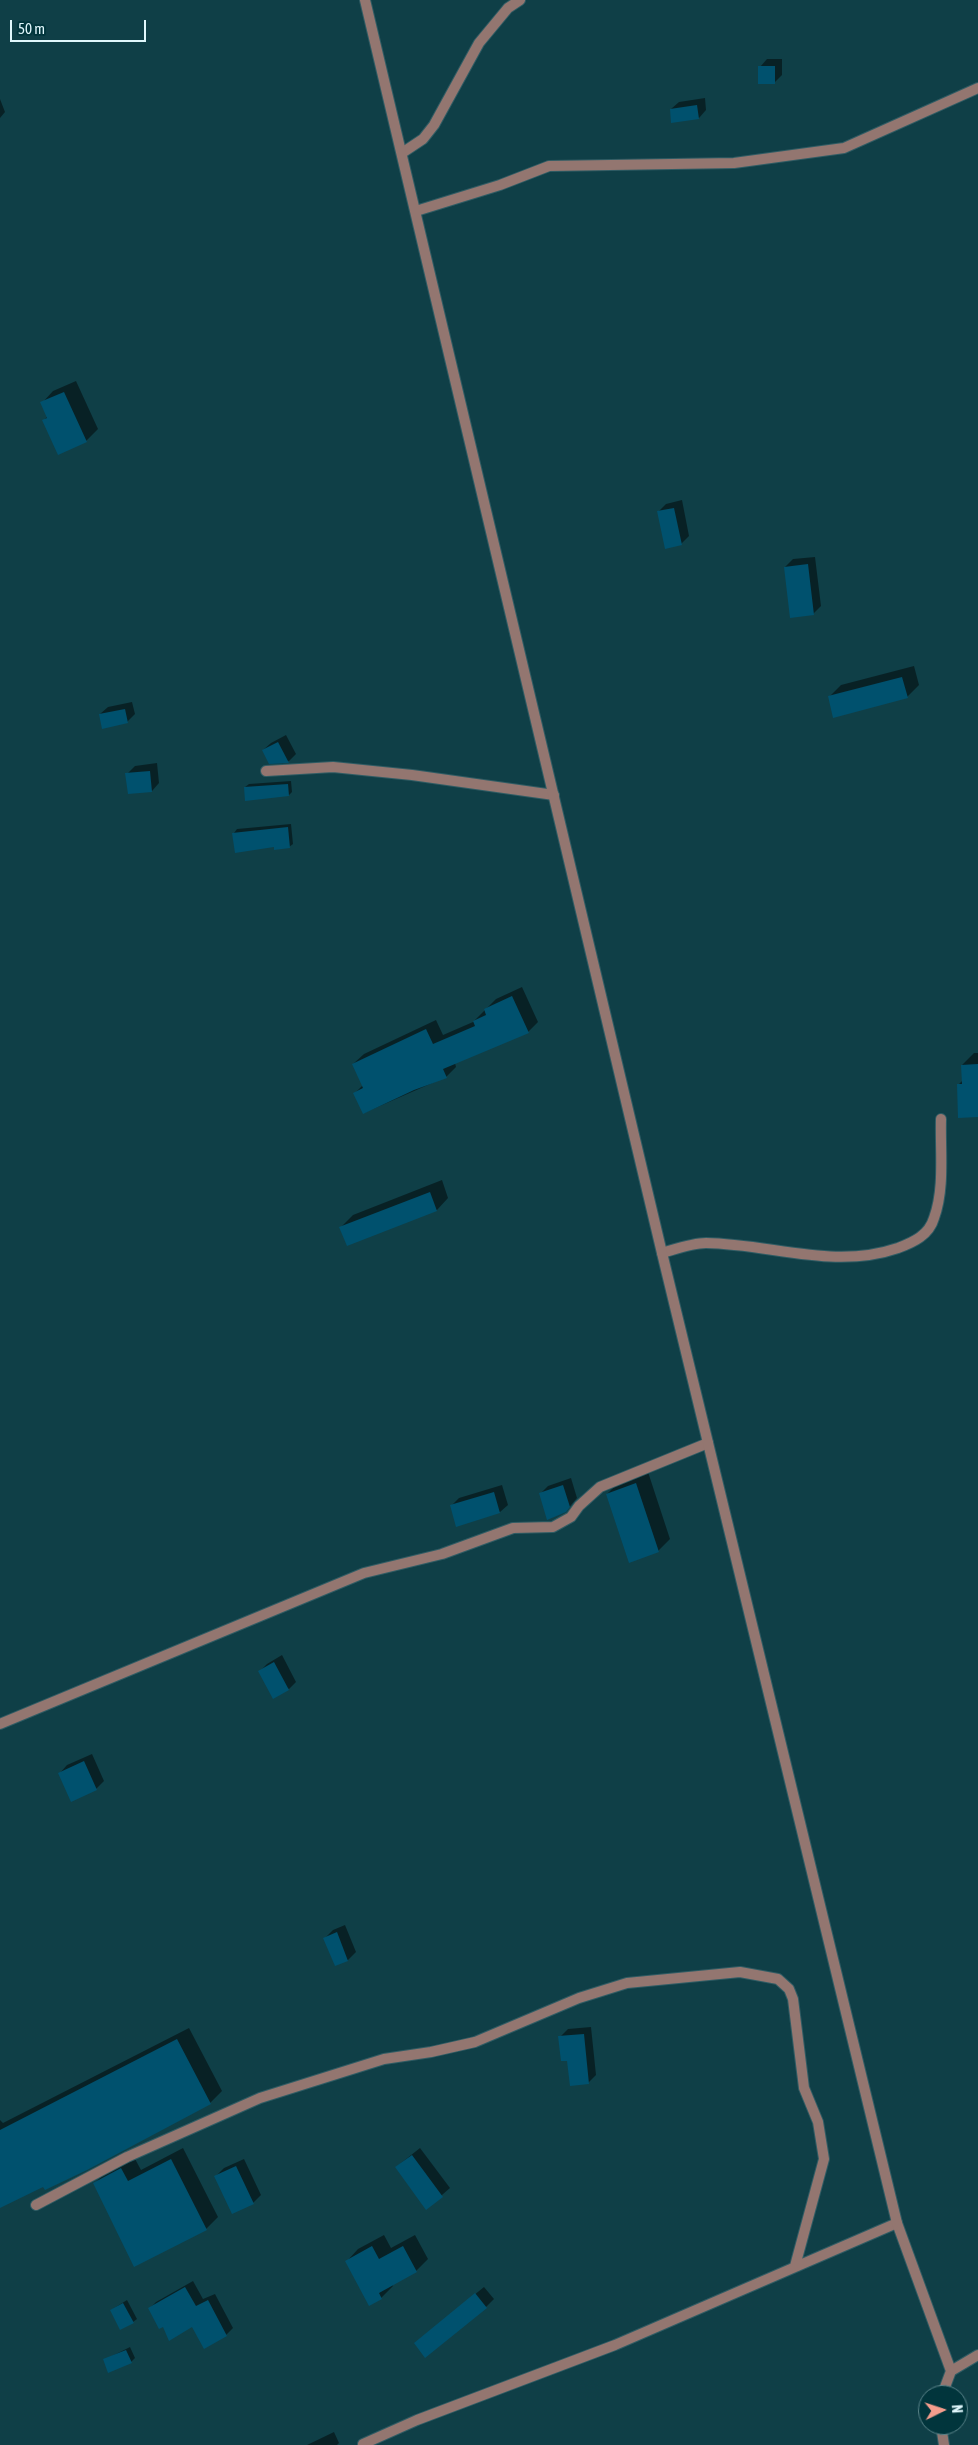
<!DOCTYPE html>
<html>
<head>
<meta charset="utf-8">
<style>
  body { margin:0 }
  #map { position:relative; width:978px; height:2445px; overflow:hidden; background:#0f3f47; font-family:"Asap Condensed",sans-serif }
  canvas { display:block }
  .north { position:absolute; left:918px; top:2385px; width:50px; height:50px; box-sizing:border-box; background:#01353c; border:1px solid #5a8389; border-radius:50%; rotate:86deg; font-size:14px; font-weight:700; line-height:20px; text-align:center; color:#e0f7fc }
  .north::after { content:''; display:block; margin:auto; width:18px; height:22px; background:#f49d8d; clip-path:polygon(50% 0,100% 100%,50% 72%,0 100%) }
  .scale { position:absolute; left:10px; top:20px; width:136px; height:22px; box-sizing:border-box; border:2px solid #e0f7fc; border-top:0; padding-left:6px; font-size:15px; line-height:18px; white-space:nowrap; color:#e0f7fc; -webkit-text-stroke:4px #01353c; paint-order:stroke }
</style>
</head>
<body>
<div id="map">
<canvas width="978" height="2445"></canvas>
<div class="north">N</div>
<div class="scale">50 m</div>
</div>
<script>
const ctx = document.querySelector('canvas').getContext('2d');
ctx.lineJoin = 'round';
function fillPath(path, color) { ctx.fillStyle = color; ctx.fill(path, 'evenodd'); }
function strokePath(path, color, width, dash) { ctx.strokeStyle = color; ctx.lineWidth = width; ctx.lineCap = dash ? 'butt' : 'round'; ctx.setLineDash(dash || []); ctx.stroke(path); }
const shadow = new Path2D(`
  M767,59H782V75L774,83L760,67Z
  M705,98L706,110L699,118L671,109L679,102Z
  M0,99L5,112L0,118Z
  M76,381L98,429L86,441L44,420L48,416L42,403L53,391Z
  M682,500L689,536L681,544L658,512L666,504Z
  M815,557L821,606L813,614L785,567L793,559Z
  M914,666L919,685L907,697H829L841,685Z
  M132,702L135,714L127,722L100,714L108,707Z
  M286,735L296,754L289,761L270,763L263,750L271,743Z
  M157,763L159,783L152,791L127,774L135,766Z
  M291,781L292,792L289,795L245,787L249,784Z
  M291,824L293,844L289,847L275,846L234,833L237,829Z
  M522,987L538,1022L528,1032L455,1063L456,1067L446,1077L364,1113L355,1093L363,1085L353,1064L364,1054L436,1020L443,1035L473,1022L496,999Z
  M974,1053H978V1116L958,1085L963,1080L962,1065Z
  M442,1180L448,1198L437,1210L341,1227L353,1215Z
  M648,1472L670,1539L658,1551L607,1494L619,1482Z
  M571,1478L577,1498L566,1511L540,1494L548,1486Z
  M502,1485L508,1505L500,1512L451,1506L459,1498Z
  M282,1655L296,1682L289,1689L259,1672L267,1664Z
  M92,1754L104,1781L96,1789L60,1773L67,1765Z
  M345,1925L356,1952L348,1960L335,1965L325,1938L333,1930Z
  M591,2027L596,2075L588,2083L568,2059L560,2037L568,2029Z
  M189,2028L222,2091L210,2103L0,2206V2120L3,2123Z
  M183,2148L218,2217L206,2229L95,2183L107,2171L134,2157L141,2170Z
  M420,2148L450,2188L427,2208L396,2167Z
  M244,2159L261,2195L253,2203L216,2176L224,2168Z
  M384,2235L391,2248L415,2235L428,2259L416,2271L392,2284L393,2286L381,2298L347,2261L358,2249Z
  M193,2281L203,2299L215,2294L233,2328L226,2335L193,2326H163L149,2309L156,2302Z
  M484,2287L494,2299L486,2307L415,2343Z
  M127,2300L137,2319L133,2322L111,2310Z
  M130,2347L135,2358L131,2362L104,2360Z
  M334,2432L339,2443L337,2445H307Z`);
const building = new Path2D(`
  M758,66H775V84H758Z
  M697,105L699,119L671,123L670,109Z
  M64,392L87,442L58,455L42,420L47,418L40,402Z
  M674,508L682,545L665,549L657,511Z
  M808,564L814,615L790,618L784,567Z
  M902,677L908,698L833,718L828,696Z
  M125,709L128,723L102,729L99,714Z
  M278,742L289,763L269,764L262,750Z
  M150,771L152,792L128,794L125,773Z
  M288,784L289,796L245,801L244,787Z
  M288,827L290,848L274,850V847L235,853L232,833Z
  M512,996L529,1033L443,1069L447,1078L414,1090L363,1114L353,1093L363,1088L352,1064L426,1029L433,1044L475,1026L473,1021L486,1015L484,1009Z
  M978,1064V1117L958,1118L957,1084H962L961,1065Z
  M430,1192L437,1211L347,1246L339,1227Z
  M636,1483L659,1552L629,1563L606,1494Z
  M563,1485L570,1507L566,1512L547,1520L539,1493Z
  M494,1492L500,1513L456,1527L450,1505Z
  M274,1662L289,1690L273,1699L258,1671Z
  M84,1761L97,1790L71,1802L58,1773Z
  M337,1932L348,1961L335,1966L323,1938Z
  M584,2034L589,2084L570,2086L567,2061H561L558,2036Z
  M177,2039L211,2104L87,2170L45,2190L43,2187L0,2208V2130Z
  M412,2155L443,2197L426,2210L395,2167Z
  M171,2159L207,2230L134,2267L93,2183L121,2168L128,2181Z
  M236,2166L254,2204L232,2214L214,2176Z
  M372,2246L379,2259L403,2246L417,2272L379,2293L382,2299L369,2306L345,2261Z
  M185,2287L196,2306L208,2300L227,2336L204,2349L192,2327L169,2341L163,2327L159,2329L148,2308Z
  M475,2293L487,2308L425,2358L414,2343Z
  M123,2303L134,2323L120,2330L110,2310Z
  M126,2350L132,2363L108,2373L103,2359Z`);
const lane = new Path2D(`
  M402,153L423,139L434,125L479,43L508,8L520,0
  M266,771L333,767L412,775L554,795
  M662,1253C676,1249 692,1243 706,1243C772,1244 834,1270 898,1248C914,1242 929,1235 934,1218C945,1188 940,1151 941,1119
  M0,1724L364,1573L442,1554L513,1528L553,1527L571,1517L579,1506L600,1487L708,1443
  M36,2205L127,2157L260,2098L384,2059L431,2052L475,2042L579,1998L627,1983L740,1972L778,1979L789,1989L793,1999L804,2088L818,2122L824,2159L795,2266
  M363,2444L417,2420L615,2345L897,2223`);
const street = new Path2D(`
  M365,0L662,1253L897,2223L951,2371
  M416,211L500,185L549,166L734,163L844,148L978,88
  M942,2395L951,2371L978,2355
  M941,2425L944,2445`);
fillPath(shadow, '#0007');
fillPath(building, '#00516e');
strokePath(lane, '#305c64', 12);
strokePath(street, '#305c64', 12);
strokePath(lane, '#937670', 10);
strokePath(street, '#937670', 10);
</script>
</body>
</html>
